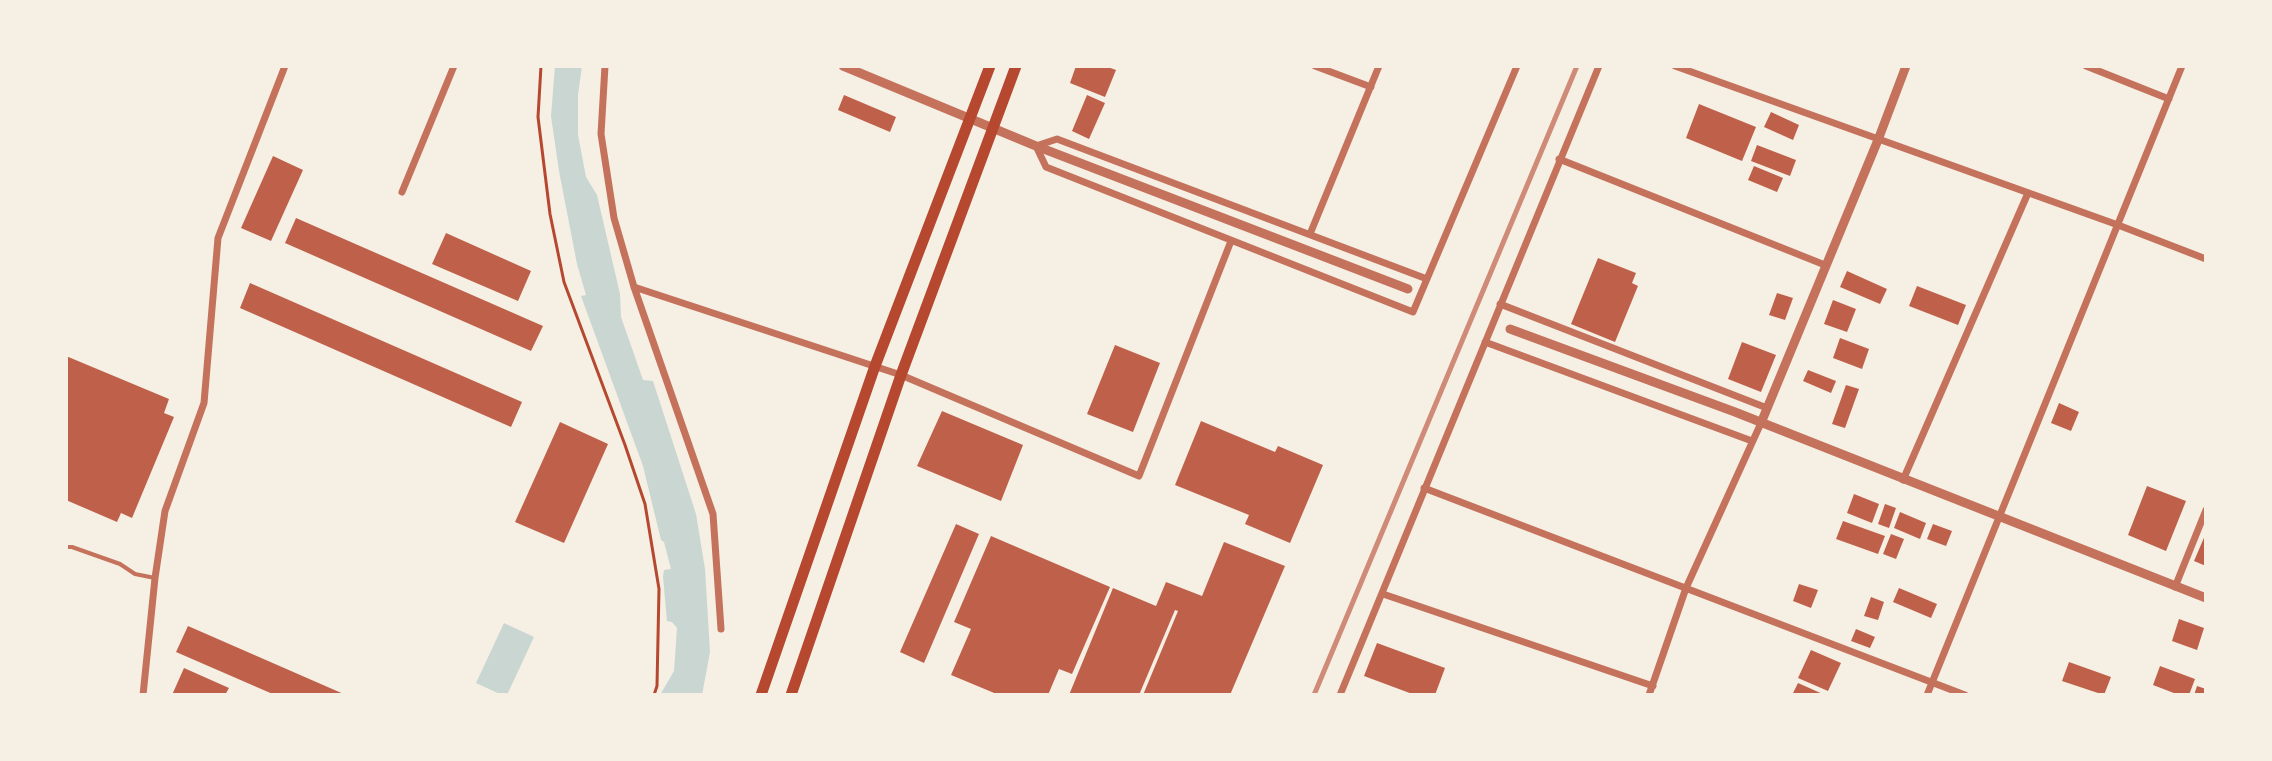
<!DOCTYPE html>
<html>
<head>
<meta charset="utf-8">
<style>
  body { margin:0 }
  #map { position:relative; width:2272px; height:761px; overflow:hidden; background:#f6efe4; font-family:Ubuntu,sans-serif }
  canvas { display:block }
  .frame { position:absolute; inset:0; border:68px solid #f6efe4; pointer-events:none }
</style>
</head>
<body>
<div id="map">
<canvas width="2272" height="761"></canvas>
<div class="frame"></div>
</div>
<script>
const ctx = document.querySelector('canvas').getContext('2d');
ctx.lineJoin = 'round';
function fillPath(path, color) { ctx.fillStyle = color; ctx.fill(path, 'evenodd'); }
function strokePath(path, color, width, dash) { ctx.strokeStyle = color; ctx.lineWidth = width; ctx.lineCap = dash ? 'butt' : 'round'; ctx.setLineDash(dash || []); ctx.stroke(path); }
const water = new Path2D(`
  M555,66H582L578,95V135L586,177L597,195L620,294L621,317L643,380L653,381L696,514L705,569L710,652L702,695H660L674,671L677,628L672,622L667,621L663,577L664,570L671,569L664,542L661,540L643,466L581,296L586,295L577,264L559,171L551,116Z
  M504,623L534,637L507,695H502L476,683Z`);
const building = new Path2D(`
  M1076,66H1105L1116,70L1105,97L1070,83Z
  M844,95L896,117L890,132L838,110Z
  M1087,95L1105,103L1089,139L1072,131Z
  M1699,104L1756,127L1742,161L1686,138Z
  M1771,112L1799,125L1793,140L1764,127Z
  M1757,145L1796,160L1790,176L1751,161Z
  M273,156L303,170L271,241L241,228Z
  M1754,166L1783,178L1777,192L1748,180Z
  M296,218L543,326L531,351L285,243Z
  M446,233L531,271L518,301L432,264Z
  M1598,258L1636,273L1632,283L1638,286L1615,342L1571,324Z
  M1847,271L1887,289L1880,304L1840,287Z
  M250,283L522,402L511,427L240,308Z
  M1917,286L1966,305L1958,325L1909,306Z
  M1777,293L1793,298L1785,320L1769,315Z
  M1833,300L1856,309L1847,332L1824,324Z
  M1840,338L1869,349L1862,369L1833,358Z
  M1742,342L1776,355L1761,392L1728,379Z
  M1115,345L1160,363L1133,432L1087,414Z
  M66,356L169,399L164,413L174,417L132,518L121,513L117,522L66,500Z
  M1808,370L1836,381L1831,393L1803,381Z
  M1846,385L1859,389L1845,428L1832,424Z
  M2059,403L2079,412L2071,431L2051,423Z
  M942,411L1023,445L1001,501L917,466Z
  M1201,421L1275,452L1278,446L1323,465L1290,543L1245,524L1249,515L1175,485Z
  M560,422L608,444L564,543L515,522Z
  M2147,486L2186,501L2166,551L2128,535Z
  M1854,494L1879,504L1872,523L1847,513Z
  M1885,504L1896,508L1889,528L1878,524Z
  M1900,512L1926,523L1920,539L1894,528Z
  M1843,521L1885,536L1878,554L1836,539Z
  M956,524L979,534L924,663L900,652Z
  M1933,524L1952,531L1946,546L1927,539Z
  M2206,533V566L2194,561Z
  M1891,534L1904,539L1896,559L1883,554Z
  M991,536L1110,587L1072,674L1059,669L1048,695H999L951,675L971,629L954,622Z
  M1224,542L1285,566L1230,695H1143L1178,611L1175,610L1139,695H1069L1113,588L1156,606L1166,582L1202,596Z
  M1799,584L1818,590L1811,608L1793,601Z
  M1899,588L1937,604L1931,618L1893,602Z
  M1871,597L1884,602L1878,620L1864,616Z
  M2179,619L2204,628L2197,650L2172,641Z
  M188,626L346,695H275L176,652Z
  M1856,629L1875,637L1870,648L1851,641Z
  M1377,643L1445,668L1435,695H1415L1364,676Z
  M1811,650L1841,663L1828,691L1798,678Z
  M2069,662L2111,677L2104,695L2062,681Z
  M2160,666L2195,679L2189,695H2179L2153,685Z
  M184,668L229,688L225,695H172Z
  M1798,683L1825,695H1792Z
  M2197,686L2206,689V695H2194Z`);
const path = new Path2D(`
  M541,66L538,117L550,214L564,282L625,445L645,504L659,589L657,686L654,695`);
const service = new Path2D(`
  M66,547H72L120,564L135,574L155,578`);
const minor = new Path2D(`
  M605,66L601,134L614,218L634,287L713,514L721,629
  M1315,66L1371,87
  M1675,66L2118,225L2206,259
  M2086,66L2169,99
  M1559,159L1825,265
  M402,192L454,66
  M1310,234L1379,66
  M1427,279L1057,139L1036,146L1046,167L1413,312L1517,66
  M634,287L901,375L1139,476L1231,241
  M1500,304L1767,408
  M1485,342L1752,441
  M1903,480L2028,193
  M1424,488L1965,695
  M2175,587L2206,510
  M1383,594L1653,686
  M143,695L155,578L165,511L204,403L218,238L285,66
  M1340,695L1599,66
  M1649,695L1686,588L1761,423
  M1927,695L2182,66`);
const tertiary = new Path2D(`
  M843,66L1036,146L1408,289
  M1510,329L1735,412L2206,598
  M1761,423L1878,140L1906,66`);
const primary = new Path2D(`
  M761,695L875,366L990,66
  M791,695L901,375L1016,66`);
const rail = new Path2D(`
  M1314,695L1577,66`);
fillPath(water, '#c9d6d2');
fillPath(building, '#bf614a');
strokePath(path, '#b5482f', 3);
strokePath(service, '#c5725c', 4);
strokePath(minor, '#c5725c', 7);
strokePath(tertiary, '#c5725c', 9);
strokePath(primary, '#b5482f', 11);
strokePath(rail, '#cf8b77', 5);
</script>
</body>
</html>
